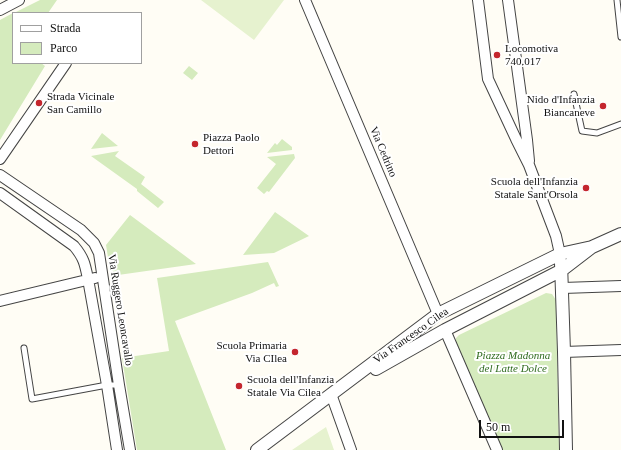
<!DOCTYPE html>
<html>
<head>
<meta charset="utf-8">
<style>
  body { margin:0 }
  #map { position:relative; width:621px; height:450px; overflow:hidden; background:#fffdf5; font-family:Georgia,serif }
  canvas { display:block }
  .legend { position:absolute; left:12px; top:12px; width:130px; height:52px; box-sizing:border-box; background:#fff; border:1px solid #a0a0a0; margin:0; padding:5px 7px; list-style:none; font-size:12px; color:#111 }
  .legend li { display:flex; align-items:center; gap:8px; height:20px }
  .legend b { width:20px; border:1px solid #a0a0a0 }
  .scale { position:absolute; left:479px; top:420px; width:85px; height:18px; box-sizing:border-box; border:2px solid #111; border-top:0; padding-left:5px; font-size:12px; line-height:14px; white-space:nowrap; color:#111; -webkit-text-stroke:3px #fff; paint-order:stroke }
</style>
</head>
<body>
<div id="map">
<canvas width="621" height="450"></canvas>
<ul class="legend">
<li><b style="height:5px;background:#fff"></b>Strada</li>
<li><b style="height:11px;background:#d5ebbd"></b>Parco</li>
</ul>
<div class="scale">50 m</div>
</div>
<script>
const ctx = document.querySelector('canvas').getContext('2d');
ctx.lineJoin = 'round';
function fillPath(path, color) { ctx.fillStyle = color; ctx.fill(path, 'evenodd'); }
function strokePath(path, color, width, dash) { ctx.strokeStyle = color; ctx.lineWidth = width; ctx.lineCap = dash ? 'butt' : 'round'; ctx.setLineDash(dash || []); ctx.stroke(path); }
function label(font, color, halo, rows, align = 'center') {
  ctx.font = font + ' Georgia,serif'; ctx.lineWidth = 4; ctx.setLineDash([]); ctx.textBaseline = 'middle'; ctx.strokeStyle = halo; ctx.fillStyle = color; for (const [text, x, y, turn = 0] of rows) {
    ctx.save(); ctx.translate(x, y); ctx.rotate((+turn || 0) * Math.PI / 180); ctx.textAlign = isNaN(turn) ? turn : align; if (halo) ctx.strokeText(text, 0, 0); ctx.fillText(text, 0, 0); ctx.restore();
  }
}
const green = new Path2D(`
  M40,0H57L48,13H14Z
  M13,13V63H41L45,66L0,140V20Z
  M189,66L198,73L192,80L183,73Z
  M102,133L118,146L91,149Z
  M282,139L292,147V150L267,153L275,143L277,145Z
  M119,151L115,156L145,177L141,184L164,202L158,208L137,191V189L91,156Z
  M294,154L295,158L269,192L267,191L264,194L257,188L276,164L267,157Z
  M275,212L309,236L274,253L243,255Z
  M130,215L196,264L111,276L106,245Z
  M268,262L279,286L276,287L274,283L252,293L175,321L226,450H137L122,358L169,351L157,278Z
  M546,293L552,294L556,300V303L559,450H502L456,342V338L459,335Z`);
const pitch = new Path2D(`
  M201,0H284L254,40Z
  M326,427L334,450H292Z`);
const service = new Path2D(`
  M617,0L621,37
  M574,94L582,131L597,133L621,124
  M24,348L32,399L107,385H119`);
const minor = new Path2D(`
  M305,0L438,314
  M478,0L488,79L516,139L529,165L556,236L560,254
  M508,0L527,140L529,161
  M0,10L19,0
  M0,159L66,63
  M0,175L81,230L94,243L99,253L119,385L130,450
  M0,193L74,246C84,258 85,264 88,279L107,385L117,450
  M563,288L621,286
  M0,301L95,278
  M445,330L497,450
  M564,352L621,350
  M331,394L351,450`);
const tertiary = new Path2D(`
  M561,263L564,352L566,450
  M376,369L445,330L562,270L592,247L621,234
  M257,450L438,314L560,254L592,247`);
const markers = [
  [497,55,4,"#c4262e"],
  [39,103,4,"#c4262e"],
  [603,106,4,"#c4262e"],
  [195,144,4,"#c4262e"],
  [586,188,4,"#c4262e"],
  [295,352,4,"#c4262e"],
  [239,386,4,"#c4262e"]
];
const poiNames = [
  ["Locomotiva",505,49],
  ["740.017",505,62],
  ["Strada Vicinale",47,97],
  ["San Camillo",47,110],
  ["Nido d'Infanzia",595,100,"right"],
  ["Biancaneve",595,113,"right"],
  ["Piazza Paolo",203,138],
  ["Dettori",203,151],
  ["Scuola dell'Infanzia",578,182,"right"],
  ["Statale Sant'Orsola",578,195,"right"],
  ["Scuola Primaria",287,346,"right"],
  ["Via CIlea",287,359,"right"],
  ["Scuola dell'Infanzia",247,380],
  ["Statale Via Cilea",247,393]
];
const streetNames = [
  ["Via Cedrino",383,152,67],
  ["Via Ruggero Leoncavallo",120,310,81],
  ["Via Francesco Cilea",411,336,-35]
];
const parkNames = [
  ["Piazza Madonna",513,356],
  ["del Latte Dolce",513,369]
];
fillPath(green, '#d5ebbd');
fillPath(pitch, '#e6f2cf');
strokePath(service, '#444', 7);
strokePath(minor, '#444', 12);
strokePath(tertiary, '#444', 14);
strokePath(service, '#fff', 5);
strokePath(minor, '#fff', 10);
strokePath(tertiary, '#fff', 12);
for (const [x, y, r, color] of markers) { const dot = new Path2D(); dot.arc(x, y, r, 0, 2 * Math.PI); ctx.fillStyle = color; ctx.fill(dot); strokePath(dot, '#fff', 1.5); }
label('11px', '#111', '#fff', poiNames, 'left');
label('11px', '#111', '#fff', streetNames);
label('italic 11px', '#2f6b1f', '#fff', parkNames);
</script>
</body>
</html>
